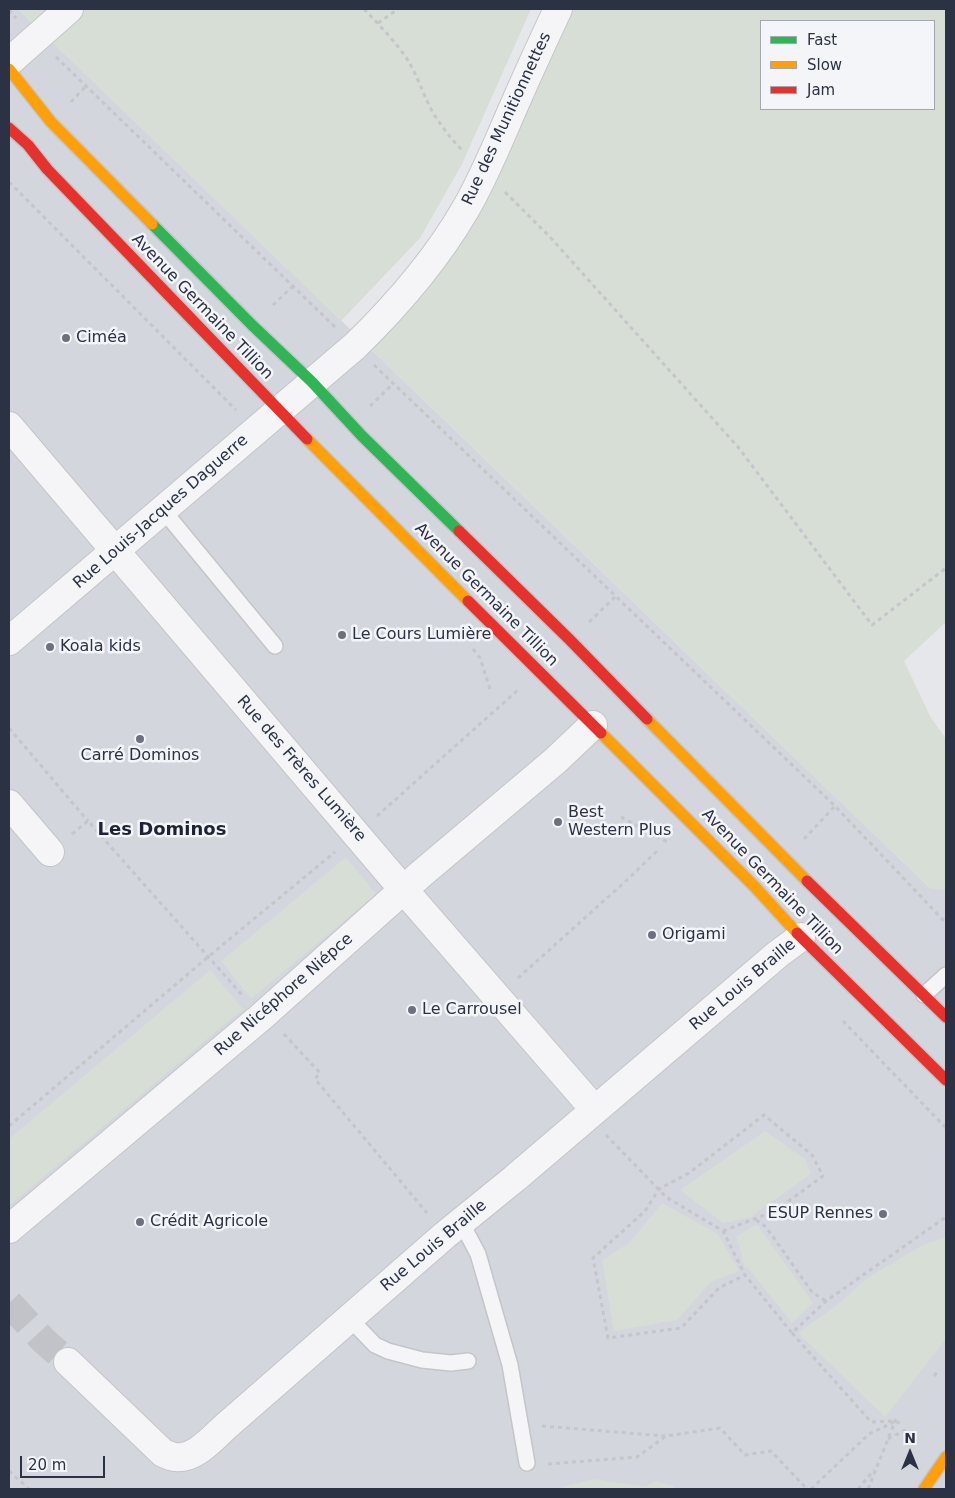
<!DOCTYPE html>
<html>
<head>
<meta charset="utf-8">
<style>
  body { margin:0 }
  #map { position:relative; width:955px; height:1498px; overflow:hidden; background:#e6e7ea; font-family:"DejaVu Sans",sans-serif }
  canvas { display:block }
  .frame { position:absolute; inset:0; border:10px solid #2b3244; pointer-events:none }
  .legend { position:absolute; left:760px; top:20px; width:175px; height:90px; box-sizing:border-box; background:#f4f5f9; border:1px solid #a4a7b1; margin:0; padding:6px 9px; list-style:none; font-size:15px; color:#2b3244 }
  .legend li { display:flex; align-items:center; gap:10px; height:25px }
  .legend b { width:25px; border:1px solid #a4a7b1 }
  .north { position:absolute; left:885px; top:1428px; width:50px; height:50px; -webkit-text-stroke:4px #f4f5f9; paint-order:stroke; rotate:0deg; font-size:14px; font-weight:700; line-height:20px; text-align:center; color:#2b3244 }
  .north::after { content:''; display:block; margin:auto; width:18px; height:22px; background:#2b3244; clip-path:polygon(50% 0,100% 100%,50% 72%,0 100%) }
  .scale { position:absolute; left:20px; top:1456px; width:85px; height:22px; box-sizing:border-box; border:2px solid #2b3244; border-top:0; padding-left:6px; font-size:15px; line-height:18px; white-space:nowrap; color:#2b3244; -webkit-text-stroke:4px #f4f5f9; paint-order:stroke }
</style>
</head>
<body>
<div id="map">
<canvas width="955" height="1498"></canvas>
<div class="frame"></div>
<ul class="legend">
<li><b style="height:6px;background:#30b455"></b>Fast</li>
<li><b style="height:6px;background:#ff9f0a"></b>Slow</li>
<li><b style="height:6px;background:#e5322d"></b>Jam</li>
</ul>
<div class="north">N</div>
<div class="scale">20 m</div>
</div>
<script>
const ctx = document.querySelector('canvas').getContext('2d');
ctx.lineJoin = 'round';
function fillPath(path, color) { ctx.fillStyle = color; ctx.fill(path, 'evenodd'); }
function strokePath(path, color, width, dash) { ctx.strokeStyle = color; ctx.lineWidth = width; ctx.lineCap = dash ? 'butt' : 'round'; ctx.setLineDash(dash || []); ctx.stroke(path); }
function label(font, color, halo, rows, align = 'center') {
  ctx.font = font + ' "DejaVu Sans",sans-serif'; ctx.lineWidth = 5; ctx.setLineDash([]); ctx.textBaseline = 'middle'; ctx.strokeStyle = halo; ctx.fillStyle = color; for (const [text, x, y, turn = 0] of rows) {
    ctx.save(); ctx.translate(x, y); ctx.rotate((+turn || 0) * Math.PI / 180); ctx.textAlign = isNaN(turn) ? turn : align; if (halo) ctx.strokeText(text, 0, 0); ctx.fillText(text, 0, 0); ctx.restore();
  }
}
const built = new Path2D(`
  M11,9H18L931,889H946V1489H9V11Z`);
const green = new Path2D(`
  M18,9H531L462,164L420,238L341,321Z
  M574,9H946V622L904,661L931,718L946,739V889H931L370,348L471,227ZM761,21H934V109H761Z
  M346,857L376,894L251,999L221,961Z
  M210,970L243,1009L9,1206V1139Z
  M765,1131L805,1159L811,1174L753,1215L752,1217L723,1223L680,1190Z
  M662,1203L718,1234L739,1271L711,1282L677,1320L614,1331L602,1260L629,1243Z
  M757,1224L813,1303L792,1323L748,1268H745L736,1236Z
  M946,1237V1339L885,1417L798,1333L838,1304L867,1278L925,1244Z
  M594,1479L646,1487L656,1481L673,1486L675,1489H555Z`);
const streetTunnel = new Path2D(`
  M9,1303L43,1340L68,1362`);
const path = new Path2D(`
  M364,9C380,26 397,43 409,62C418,78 424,96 432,111C441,126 451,139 463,151
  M9,10L16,18
  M378,23L398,9
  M56,57L335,327
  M71,102L86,86
  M9,182L236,410
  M505,192L550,237L738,447L872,625L946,568
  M273,305L292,287
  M374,365L835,806L946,923
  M370,406L393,384
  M589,622L616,596
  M473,649L480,658L490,689
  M9,728L88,821
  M377,816L518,690
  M621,817L669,843
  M72,834L88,821L243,996
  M804,839L835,806
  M518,978L627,880L658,850
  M843,1021L946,1128
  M284,1034L320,1073L315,1079L427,1213
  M9,1126L208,957L335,852
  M606,1135L666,1197L723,1231L745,1275L792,1333L826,1301L946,1217
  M756,1220L766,1227L812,1292L826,1301
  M723,1231L775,1211L823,1176L812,1155L764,1115L689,1173L659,1189L645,1211L593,1258L608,1338L681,1328L719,1288L745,1275
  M792,1333L871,1422L894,1421L902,1424
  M934,1376L938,1371
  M542,1426L665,1436
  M888,1439L909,1428
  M548,1464L637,1457L666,1436L720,1428L745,1455L771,1451L807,1489
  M9,1471L29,1489
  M811,1489L869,1434L894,1422
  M858,1489L874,1470
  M868,1489L896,1419`);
const lane = new Path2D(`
  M163,510L275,646
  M924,995L946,975
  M461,1222L478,1254L510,1365L527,1463
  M350,1319L375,1345L388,1351L422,1360L451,1363L468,1361`);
const street = new Path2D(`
  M9,62L69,9
  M9,426L390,874L595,1110
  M9,641L355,346C396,306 436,260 465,210C486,174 500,137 517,99C530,69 544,39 558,9
  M9,804L50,852
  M9,1229L261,1017L421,874L555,761L593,725
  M68,1362L163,1453C166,1454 170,1456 174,1457C194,1460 212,1439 225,1427L445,1235L514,1179L778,954L801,937`);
const fast = new Path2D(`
  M152,224L252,325L312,382L362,436L459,531`);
const slow = new Path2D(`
  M9,69L51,122L152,224
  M307,439L468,601
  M647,719L807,881
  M601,733L755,887L797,933
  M924,1489L946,1457`);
const jam = new Path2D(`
  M9,128L28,145L47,169L307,439
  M459,531L570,640L647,719
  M468,601L601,733
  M807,881L946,1017
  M797,933L946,1080`);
const markers = [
  [66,338,5,"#6c717e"],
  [342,635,5,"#6c717e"],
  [50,647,5,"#6c717e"],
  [140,739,5,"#6c717e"],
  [558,822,5,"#6c717e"],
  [652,935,5,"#6c717e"],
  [412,1010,5,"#6c717e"],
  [883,1214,5,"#6c717e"],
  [140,1222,5,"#6c717e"]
];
const streetNames = [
  ["Rue des Munitionnettes",507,119,-65],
  ["Avenue Germaine Tillion",202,307,46],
  ["Rue Louis-Jacques Daguerre",161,512,-41],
  ["Avenue Germaine Tillion",486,595,45],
  ["Rue des Frères Lumière",301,769,49],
  ["Avenue Germaine Tillion",772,882,46],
  ["Rue Louis Braille",743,985,-40],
  ["Rue Nicéphore Niépce",284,995,-41],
  ["Rue Louis Braille",434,1246,-40]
];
const poiNames = [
  ["Ciméa",76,338],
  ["Le Cours Lumière",352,635],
  ["Koala kids",60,647],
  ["Carré Dominos",140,756,"center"],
  ["Best",568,813],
  ["Western Plus",568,831],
  ["Origami",662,935],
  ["Le Carrousel",422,1010],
  ["ESUP Rennes",873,1214,"right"],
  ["Crédit Agricole",150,1222]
];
const neighbourhoodNames = [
  ["Les Dominos",162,830]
];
fillPath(built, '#d4d6dd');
fillPath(green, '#d6ded6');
strokePath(streetTunnel, '#c1c3c9', 28, [28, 14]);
strokePath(lane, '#c4c5c8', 18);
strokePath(street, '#c4c5c8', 30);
strokePath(fast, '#c4c5c8', 14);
strokePath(slow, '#c4c5c8', 14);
strokePath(jam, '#c4c5c8', 14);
strokePath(path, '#c5c5ca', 3, [4, 4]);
strokePath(lane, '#f5f5f7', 15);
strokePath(street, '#f5f5f7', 28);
strokePath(fast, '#30b455', 11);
strokePath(slow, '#ff9f0a', 11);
strokePath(jam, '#e5322d', 11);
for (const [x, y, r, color] of markers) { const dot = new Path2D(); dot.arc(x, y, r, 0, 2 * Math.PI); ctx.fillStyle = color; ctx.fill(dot); strokePath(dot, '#f4f5f9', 2); }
label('16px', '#2b3244', '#f4f5f9', streetNames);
label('16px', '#2b3244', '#f4f5f9', poiNames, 'left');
label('bold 18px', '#1d2335', '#f4f5f9', neighbourhoodNames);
</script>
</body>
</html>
